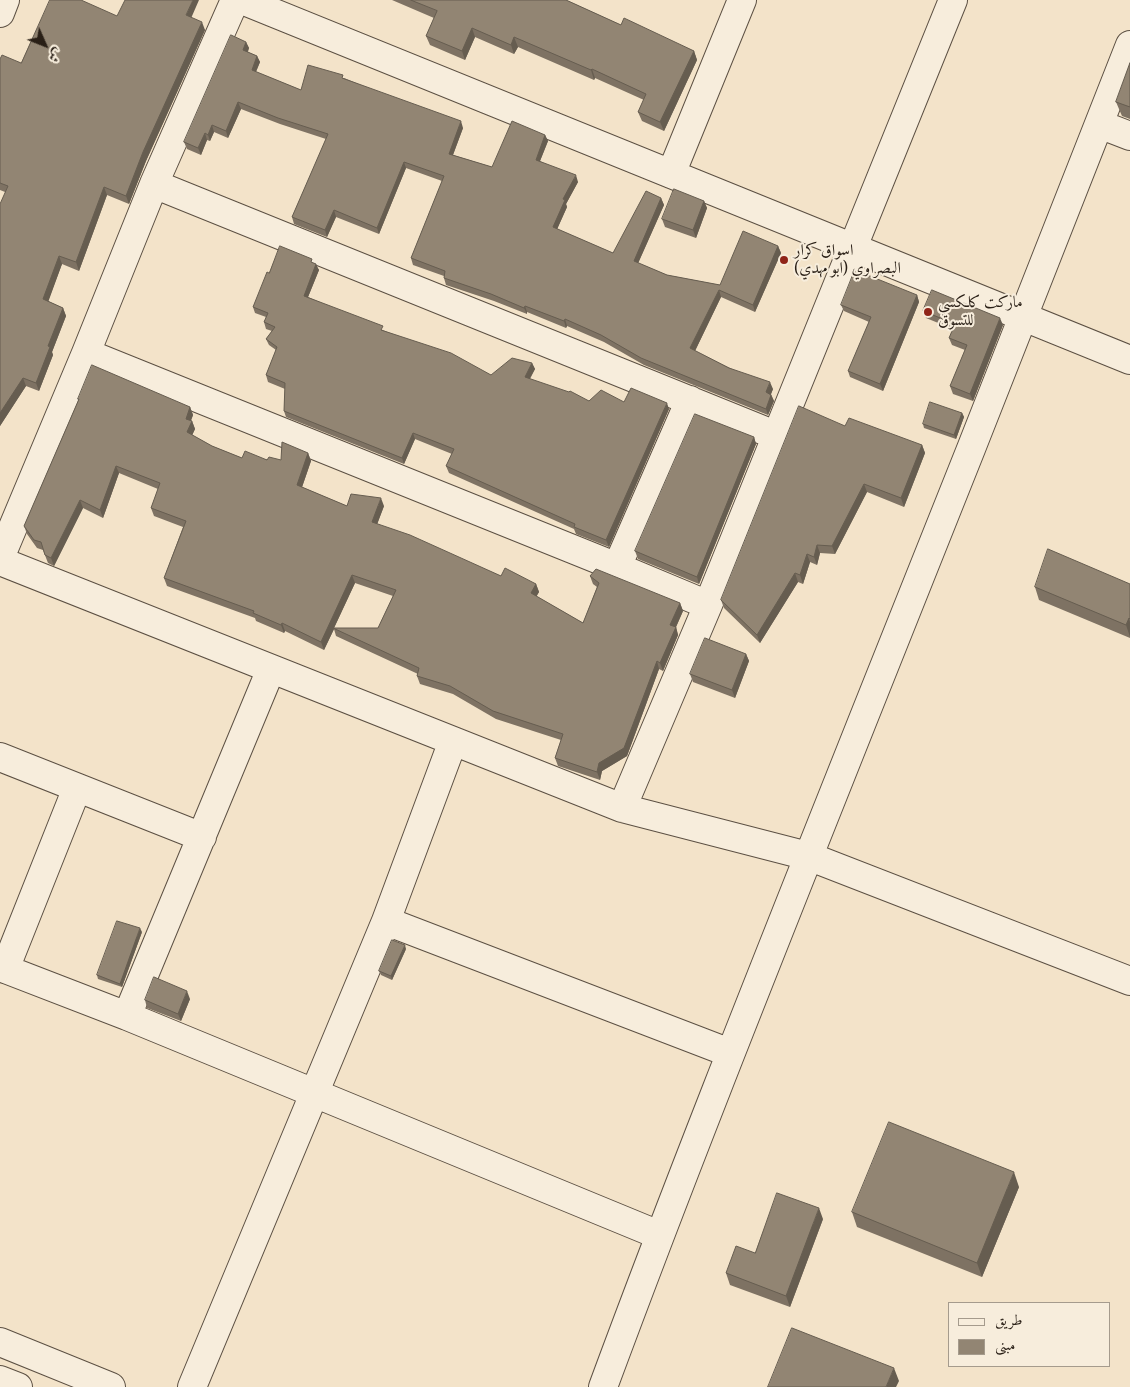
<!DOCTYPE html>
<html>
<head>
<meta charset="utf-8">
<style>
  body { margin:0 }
  #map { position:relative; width:1130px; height:1387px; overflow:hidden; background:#f3e3c9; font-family:"Gentium Book Plus",Amiri,serif }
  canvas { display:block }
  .legend { position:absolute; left:948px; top:1302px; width:162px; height:65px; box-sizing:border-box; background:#f7eddc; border:1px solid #a59b8d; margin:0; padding:6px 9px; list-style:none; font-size:15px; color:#291f16 }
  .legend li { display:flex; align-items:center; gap:10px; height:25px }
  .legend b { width:25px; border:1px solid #a59b8d }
  .north { position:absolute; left:20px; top:20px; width:50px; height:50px; -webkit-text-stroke:4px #f7eddc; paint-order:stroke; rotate:134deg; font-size:14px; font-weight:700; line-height:20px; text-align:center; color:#291f16 }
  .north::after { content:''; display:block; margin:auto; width:18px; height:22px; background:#291f16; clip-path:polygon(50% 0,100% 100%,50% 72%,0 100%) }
</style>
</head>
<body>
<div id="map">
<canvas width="1130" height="1387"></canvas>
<ul class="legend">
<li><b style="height:6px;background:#f7eddc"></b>طريق</li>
<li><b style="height:14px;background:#928573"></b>مبنى</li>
</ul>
<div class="north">ش</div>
</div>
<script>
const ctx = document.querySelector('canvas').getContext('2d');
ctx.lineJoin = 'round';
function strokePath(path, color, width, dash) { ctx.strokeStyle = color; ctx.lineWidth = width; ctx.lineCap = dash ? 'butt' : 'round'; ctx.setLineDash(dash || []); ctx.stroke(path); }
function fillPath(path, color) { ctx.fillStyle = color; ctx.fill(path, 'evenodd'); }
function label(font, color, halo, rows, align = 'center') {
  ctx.font = font + ' "Gentium Book Plus",Amiri,serif'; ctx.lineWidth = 4; ctx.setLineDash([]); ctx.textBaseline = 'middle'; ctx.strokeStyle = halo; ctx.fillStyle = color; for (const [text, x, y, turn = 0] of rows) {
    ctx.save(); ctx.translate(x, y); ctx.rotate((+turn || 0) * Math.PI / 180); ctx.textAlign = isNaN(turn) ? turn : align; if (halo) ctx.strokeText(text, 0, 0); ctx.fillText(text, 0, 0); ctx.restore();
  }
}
const minor = new Path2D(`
  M242,0L1130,360
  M0,13L5,0
  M1099,124L1130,136
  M671,174L742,0
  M154,184L775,435
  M86,353L617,567L708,605
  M0,558L86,353L154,184L235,0
  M0,561L622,808L808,856L1130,981
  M617,567L690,400
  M0,757L202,837
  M622,808L708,605L953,0
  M386,921L730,1053
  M0,967L127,1016L659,1235
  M5,969L77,788
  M127,1016L271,669
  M0,1342L111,1387
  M0,1380L18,1387
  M192,1387L386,921L453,741
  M603,1387C687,1160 777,936 866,712C955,490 1043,268 1130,45`);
const wall = new Path2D(`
  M392,0H566L621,25L694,51L697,60L664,131L642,121L638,112L644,100L595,78L594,80L518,47L514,54L475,37L465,60L430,45L426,36L434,18Z
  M117,16L191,17L205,30L146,161L129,204L107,195L79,271L62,264L48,301L63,308L66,316L52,352L53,355L39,391L26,386L0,426L5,192L0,190V59L21,63Z
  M246,42L249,48L248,52L257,56L260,62L256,72L301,90L344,78L463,128L453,155L492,167L545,135L548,141L540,161L578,182L566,204L567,207L557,229L613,253L661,198L664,205L638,263L667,275L720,285L778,246L781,253L755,312L721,297L695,351L773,389L771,394L774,401L768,415L644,365L604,342L567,326L566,328L527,312V314L494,301L446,285L444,278V276L413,265L411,258L442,181L406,168L379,234L336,217L327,237L294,224L292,217L326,139L280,124L241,109L228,138L214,132L210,141L207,140L201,155L187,149L184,142Z
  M1130,63V119L1122,116L1116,102Z
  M704,201L707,208L696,238L665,227L662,219Z
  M313,263L319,270L308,297L385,331L491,375L532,363L535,369L530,379L589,401L624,402L669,409L609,547L576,534L574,529L449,473L446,466L452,454L415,439L404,464L286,417L284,411L285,389L268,382L266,375L276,350L269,345L266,339L272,331L266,329L264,322L266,317L255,313L253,307L269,273Z
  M917,295L919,302L883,391L850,377L848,371L869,322L844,311L841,305Z
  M923,311L1003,325L973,401L953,394L950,386L965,350L952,345L949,338L953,329L926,318Z
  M78,399L190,407L193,415L191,421H192L195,429L192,435L212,446L242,458L281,460L308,453L311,461L302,487L347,506H384L377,524L501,576L536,584L539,592L536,596L583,623L597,587L593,584L590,576L680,603L683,611L676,627L678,635L663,671L659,669L627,756L602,771L600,780L558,766L555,758L561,740L496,719L453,694L420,684L417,676L418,674L336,636L334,629L324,650L285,631L284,633L256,621L255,618L167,586L164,578L183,527L154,516L151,508L158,489L119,473L103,518L83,508L54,566L48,563L43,550L37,548L27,534L24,526L78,401ZM355,583L393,596L378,628H334Z
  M962,413L964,417L956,439L924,428L923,424Z
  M845,426L922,445L925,453L904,507L867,492L835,554L820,553L817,565L810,562L803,584L798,582L760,643L724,608L721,600Z
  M754,437L756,444L699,584L638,559L635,551Z
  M1130,584V638L1039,600L1035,587Z
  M746,654L749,661L735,698L693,682L690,674Z
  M142,932L122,987L98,979L97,975Z
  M406,949L392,980L381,975L379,971Z
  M190,999L181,1021L147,1008L145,1000Z
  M1019,1187L982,1277L857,1227L852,1212Z
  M823,1219L790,1307L730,1285L726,1273L755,1253Z`);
const shadedWall = new Path2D(`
  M193,0H199L189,23L186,15Z
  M202,22L205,30L146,161L129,204L126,196L143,152Z
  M472,28L475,37L465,60L462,51Z
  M514,37L518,47L514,54L511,45Z
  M246,42L249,48L245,57L243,50Z
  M694,51L697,60L664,131L660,122Z
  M257,56L260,62L254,76L252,70Z
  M592,69L595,78L594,80L591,70Z
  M238,102L241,109L228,138L226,131Z
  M461,121L463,128L451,160L449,154Z
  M212,125L214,132L210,141L208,135Z
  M205,133L207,140L201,155L198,148Z
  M545,135L548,141L538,166L536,160Z
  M404,162L406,168L379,234L377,228Z
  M576,175L578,182L566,204L567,207L555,234L553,227L563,199Z
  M104,187L107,195L79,271L76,262Z
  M661,198L664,205L636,268L634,261Z
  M704,201L707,208L696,238L693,230Z
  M334,210L336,217L327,237L325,230Z
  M778,246L781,253L755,312L753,305Z
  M59,256L62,264L46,308L43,299Z
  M316,264L319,270L306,302L304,296Z
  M719,290L721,297L693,355L690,348Z
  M917,295L919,302L883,391L880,384Z
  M525,306L527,312V314L524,308Z
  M63,308L66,316L52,352L53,355L39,391L36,383L48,346Z
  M1000,318L1003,325L973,401L970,394Z
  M565,319L567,326L566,328L564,321Z
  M532,363L535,369L527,383L525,377Z
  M23,378L26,386L0,426V413Z
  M770,382L773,389L769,399L766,392Z
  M771,395L774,401L768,415L766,409Z
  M667,403L669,409L609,547L606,540Z
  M190,407L193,415L188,427L186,419Z
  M962,413L964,417L956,439L954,435Z
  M192,421L195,429L190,440L187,432Z
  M413,433L415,439L404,464L402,458Z
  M754,437L756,444L699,584L697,577Z
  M922,445L925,453L904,507L901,498Z
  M308,453L311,461L300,493L297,485Z
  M116,466L119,473L103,518L100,510Z
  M864,484L867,492L835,554L832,546Z
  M381,498L384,506L375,530L372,522Z
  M80,500L83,508L54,566L51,558Z
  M817,545L820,553L817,565L814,557Z
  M807,554L810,562L803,584L800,575Z
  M795,573L798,582L760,643L757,635Z
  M352,575L355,583L334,628H333L334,629L324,650L321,642Z
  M536,584L539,592L534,601L531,593Z
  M680,603L683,611L676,627L678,635L663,671L660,663L670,625Z
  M1129,618L1130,622V637L1126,625Z
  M282,623L285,631L284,633L281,625Z
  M746,654L749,661L735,698L732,690Z
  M657,661L659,669L627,756L602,771L600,780L597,772L599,763Z
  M140,928L142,932L122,987L120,984Z
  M405,945L406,949L392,980L391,976Z
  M187,991L190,999L181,1021L178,1014Z
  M1014,1172L1019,1187L982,1277L977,1263Z
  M819,1208L823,1219L790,1307L786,1296Z
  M894,1368L899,1381L896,1387H886Z`);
const building = new Path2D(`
  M50,0H81L117,16L125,0H193L186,15L202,22L143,152L126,196L104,187L76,262L59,256L43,299L63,308L48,346L50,347L36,383L23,378L0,413V204L8,186L0,183V59L2,55L21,63Z
  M411,0H566L621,25L624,18L694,51L660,122L638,112L646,94L592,69L591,70L514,37L511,45L472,28L462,51L426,36L437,11Z
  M231,35L246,42L243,50L257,56L252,70L301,90L308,65L343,75L342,78L461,121L449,154L492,167L512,121L545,135L536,160L576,175L563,199L565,200L553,227L613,253L646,191L661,198L634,261L667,275L720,285L743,231L778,246L753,305L719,290L690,348L729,368L770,382L766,392L771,395L766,409L641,358L601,335L565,319L564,321L525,306L524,308L491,294L444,278L445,271L411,258L444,176L404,162L377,228L334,210L325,230L292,217L328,134L278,118L238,102L226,131L212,125L208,135L205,133L198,148L184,142Z
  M1130,63V107L1116,102Z
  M674,189L704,201L693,230L662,219Z
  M280,246L312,259L311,262L316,264L304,296L383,326L381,330L451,353L491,375L512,358L532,363L525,377L569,392L570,391L589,401L601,390L624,402L631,388L667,403L606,540L574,527L575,524L446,466L454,449L413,433L402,458L284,411L285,383L266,375L277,347L266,339L275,327L264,322L268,313L253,307L267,272L269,273Z
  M855,270L917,295L880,384L848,371L871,317L841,305Z
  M932,290L1000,318L970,394L950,386L967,345L949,338L955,324L923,311Z
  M92,365L190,407L186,419L192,421L187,432L212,446L242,458L245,451L267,460L269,457L281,460L282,442L308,453L297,485L347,506L351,494L381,498L372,522L410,535L501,576L505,568L536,584L531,593L583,623L599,583L590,576L596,569L680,603L670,625L676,627L660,663L657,661L624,748L599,763L597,772L555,758L563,734L493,711L450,686L417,676L419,668L333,628H378L396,590L352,575L321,642L282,623L281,625L253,613L254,611L164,578L186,521L151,508L160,483L116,466L100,510L80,500L51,558L45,555L41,542L34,540L24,526L79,399H78Z
  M930,402L962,413L954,435L923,424Z
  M799,406L845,426L849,418L922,445L901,498L864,484L832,546L817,545L814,557L807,554L800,575L795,573L757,635L721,600Z
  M695,414L754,437L697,577L635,551Z
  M1048,549L1130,584V619L1129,618L1126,625L1035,587Z
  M705,638L746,654L732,690L690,674Z
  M117,921L140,928L120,984L97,975Z
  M392,940L405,945L391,976L379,971Z
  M154,977L187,991L178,1014L145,1000Z
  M889,1122L1014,1172L977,1263L852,1212Z
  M777,1193L819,1208L786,1296L726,1273L736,1246L755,1253Z
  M792,1328L894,1368L886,1387H768Z`);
const markers = [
  [784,260,5,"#8f2418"],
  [928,312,5,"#8f2418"]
];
const poiNames = [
  ["اسواق كرار",794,251],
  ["البصراوي (ابو مهدي)",794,269],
  ["ماركت كلكسي",938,303],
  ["للتسوق",938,321]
];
strokePath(minor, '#5c5043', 30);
strokePath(minor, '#f7eddc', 28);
fillPath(wall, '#7e7263');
fillPath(shadedWall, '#665d50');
fillPath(building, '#928573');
strokePath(building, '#665d50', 1);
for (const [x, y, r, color] of markers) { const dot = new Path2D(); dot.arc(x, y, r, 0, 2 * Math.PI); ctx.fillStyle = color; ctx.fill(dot); strokePath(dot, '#f7eddc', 2); }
label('16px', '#291f16', '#f7eddc', poiNames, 'left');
</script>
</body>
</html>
